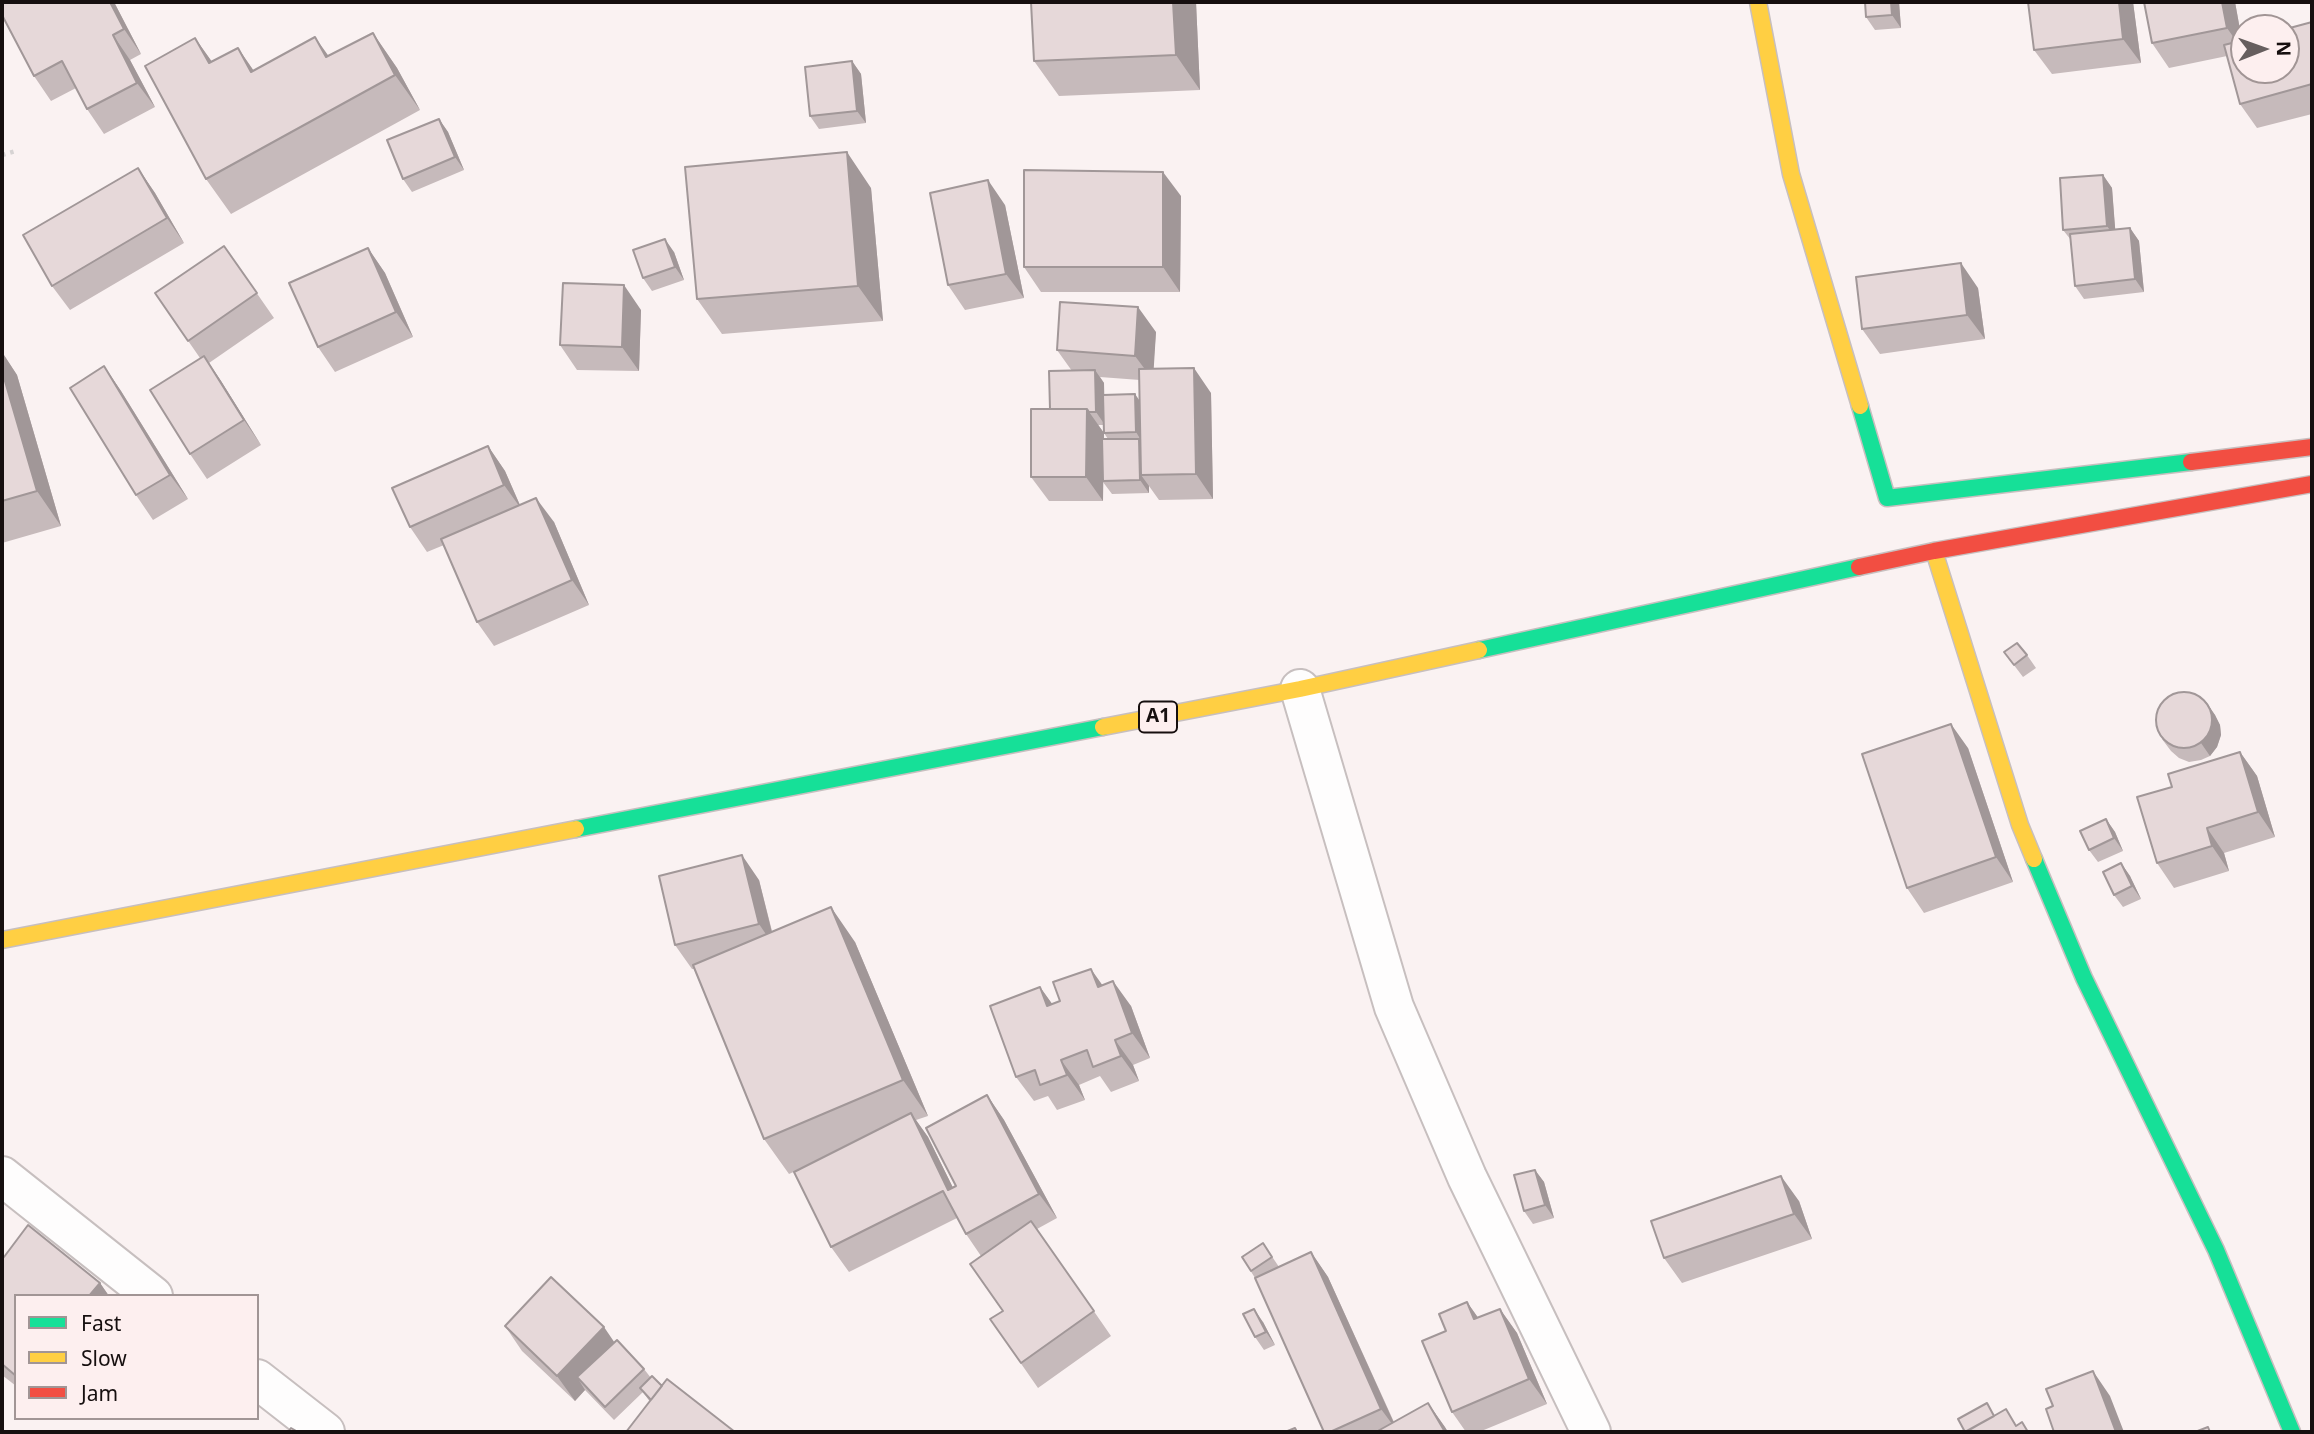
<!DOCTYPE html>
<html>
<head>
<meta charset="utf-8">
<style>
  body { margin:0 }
  #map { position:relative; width:2314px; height:1434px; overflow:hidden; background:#faf2f2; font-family:"Noto Sans",sans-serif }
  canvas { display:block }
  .frame { position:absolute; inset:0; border:4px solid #160f0f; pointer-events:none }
  .legend { position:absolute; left:14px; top:1294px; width:245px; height:126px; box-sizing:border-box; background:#fdefef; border:2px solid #a19595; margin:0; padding:9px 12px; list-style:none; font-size:21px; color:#160f0f }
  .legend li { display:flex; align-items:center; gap:14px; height:35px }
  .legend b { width:35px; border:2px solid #a19595 }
  .north { position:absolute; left:2230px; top:14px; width:70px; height:70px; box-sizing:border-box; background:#fdefef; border:2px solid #a19595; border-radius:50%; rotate:89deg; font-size:19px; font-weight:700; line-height:28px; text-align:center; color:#160f0f }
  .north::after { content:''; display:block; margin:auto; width:24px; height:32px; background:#665e5e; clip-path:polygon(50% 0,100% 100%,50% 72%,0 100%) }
</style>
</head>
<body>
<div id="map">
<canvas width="2314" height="1434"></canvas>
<div class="frame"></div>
<ul class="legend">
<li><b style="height:9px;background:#16e098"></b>Fast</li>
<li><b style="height:9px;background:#ffcf43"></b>Slow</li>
<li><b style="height:9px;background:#f24e42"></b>Jam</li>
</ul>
<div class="north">N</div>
</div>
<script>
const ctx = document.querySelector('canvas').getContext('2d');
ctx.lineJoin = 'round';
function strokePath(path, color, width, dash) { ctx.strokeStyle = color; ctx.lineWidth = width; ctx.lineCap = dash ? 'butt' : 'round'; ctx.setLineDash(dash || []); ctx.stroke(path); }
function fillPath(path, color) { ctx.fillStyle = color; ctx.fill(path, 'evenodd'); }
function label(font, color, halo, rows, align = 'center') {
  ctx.font = font + ' "Noto Sans",sans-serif'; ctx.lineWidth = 5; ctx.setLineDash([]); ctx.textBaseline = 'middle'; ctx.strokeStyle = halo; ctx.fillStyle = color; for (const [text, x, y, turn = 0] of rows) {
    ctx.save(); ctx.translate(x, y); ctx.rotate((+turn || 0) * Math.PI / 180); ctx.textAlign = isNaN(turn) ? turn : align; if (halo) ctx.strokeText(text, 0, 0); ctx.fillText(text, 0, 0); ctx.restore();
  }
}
const path = new Path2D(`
  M2,155L16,151`);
const street = new Path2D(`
  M1300,689L1394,1007L1467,1177L1591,1432
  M2,1176L153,1296
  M257,1379L325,1432`);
const fast = new Path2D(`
  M1860,406L1887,498L2191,462
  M1479,650L1859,567
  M576,829L1103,727
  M2034,859L2084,978L2216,1250L2292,1432`);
const slow = new Path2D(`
  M1758,2L1791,174L1860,406
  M1934,551L2020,825L2034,859
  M1103,727L1300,689L1479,650
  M2,940L576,829`);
const jam = new Path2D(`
  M2191,462L2312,447
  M1859,567L1934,551L2312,484`);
const wall = new Path2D(`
  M114,2L141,54L130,60L155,107L104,134L87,109L76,88L51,101L34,76Z
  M1196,2L1200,90L1059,96L1034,61Z
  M1899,2L1901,28L1875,30L1866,17Z
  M2133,2L2141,63L2052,74L2034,50Z
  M2235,2L2242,40L2312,22V114L2257,128L2240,104L2227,56L2169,68L2152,43Z
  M373,33L397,68L420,110L231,214L206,179L195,38L212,62L238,48L254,71L329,56Z
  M852,61L861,74L866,123L819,129L810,116Z
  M439,119L448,132L464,170L412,192L403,179Z
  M138,168L155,193L184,243L70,310L52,286Z
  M2103,175L2112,188L2115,230L2130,228L2139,241L2144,292L2084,299L2075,286L2071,240L2063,230Z
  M871,188L883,321L722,334L697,299Z
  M1181,196L1180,292H1041L1024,267Z
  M1005,205L1024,298L965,310L948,285Z
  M224,246L274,318L209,363L221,381L261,445L207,479L190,454L200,358L155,293Z
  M368,248L385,273L413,337L335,372L318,347Z
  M674,252L684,280L652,291L643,278Z
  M1978,288L1985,339L1880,354L1862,329Z
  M641,310L639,371L577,370L560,345Z
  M1156,332L1153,369L1211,393L1213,499L1159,500L1149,486V493L1112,494L1103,482V501H1049L1031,477L1050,409L1072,371L1057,350ZM1100,377L1140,380V402L1104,395V383ZM1098,425H1103L1104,433L1108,439H1104V433Z
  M2,352L17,375L61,526L2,543Z
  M104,366L121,391L188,499L153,520L136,495Z
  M488,446L505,471L520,505L554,522L589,605L494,646L477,622L444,545L427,552L410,527Z
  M2004,652L2027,655L2036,668L2023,677Z
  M2206,702L2215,715L2220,725L2221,735L2217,747L2210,756L2201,760L2189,762L2179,758L2171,751L2162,739Z
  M1968,748L2013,882L1924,913L1907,888Z
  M2240,752L2257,776L2275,837L2224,853L2229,871L2174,888L2157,863L2172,787Z
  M2106,819L2115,832L2123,851L2098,862L2089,850Z
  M2121,863L2130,876L2141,899L2123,907L2114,895Z
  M759,880L772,931L855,942L928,1116L916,1120L928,1137L953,1188L956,1186L987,1095L1004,1120L1057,1218L1037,1229L1111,1336L1038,1388L990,1319L1003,1311L981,1256L966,1234L957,1218L849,1272L831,1247L798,1170L789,1174L764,1139L694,969H692L675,945Z
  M1103,985L1131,1006L1150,1058L1133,1065L1139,1081L1111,1092L1100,1076L1079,1085L1085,1100L1057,1110L1048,1096L1034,1101L1016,1077L1040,987L1052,1004Z
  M1535,1170L1544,1182L1554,1218L1533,1224L1524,1211Z
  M1799,1201L1812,1239L1682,1283L1664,1258Z
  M1263,1243L1279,1267L1311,1252L1328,1277L1394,1422L1428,1403L1448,1432H1324L1255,1278L1242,1257Z
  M2,1256L4,1257L100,1283L109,1296H16V1386L2,1375Z
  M1467,1302L1478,1318L1500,1309L1517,1333L1547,1404L1479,1432H1466L1452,1412L1446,1331Z
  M1263,1322L1275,1345L1264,1350L1255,1337Z
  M505,1326L614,1342L644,1369L651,1378L662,1386L650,1402L643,1392L614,1420L585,1390L575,1401L522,1351Z`);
const shadedWall = new Path2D(`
  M110,2H114L141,54L124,29Z
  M1173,2H1196L1200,90L1176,55Z
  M1891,2H1899L1901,28L1892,15Z
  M2119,2H2133L2141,63L2123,39Z
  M2222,2H2235L2244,52L2227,28Z
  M373,33L397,68L420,110L395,75Z
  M113,35L130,60L155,107L137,83Z
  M315,37L340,72L326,57Z
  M195,38L220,73L209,63Z
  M238,48L262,83L251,72Z
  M852,61L861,74L866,123L857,111Z
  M439,119L448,132L464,170L455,157Z
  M847,152L871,188L883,321L858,286Z
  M138,168L155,193L184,243L167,218Z
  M1163,172L1181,196L1180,292L1163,267Z
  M2103,175L2112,188L2116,239L2107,226Z
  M988,180L1005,205L1024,298L1006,274Z
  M2130,228L2139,241L2144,292L2135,279Z
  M665,239L674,252L684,280L675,267Z
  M368,248L385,273L413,337L396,312Z
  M1961,263L1978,288L1985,339L1967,315Z
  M624,285L641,310L639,371L622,347Z
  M1138,307L1156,332L1153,380L1135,356Z
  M2,352L17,375L61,526L37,491L2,371Z
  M204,356L221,381L261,445L244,420Z
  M104,366L121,391L188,499L170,475Z
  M1194,368L1211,393L1213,499L1196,474Z
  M1095,370L1104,383L1105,425L1096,412Z
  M1135,394L1144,407V445L1136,432Z
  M1087,409L1104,433L1103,501L1086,477Z
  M1139,439L1148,451L1141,475L1149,486V493L1140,480Z
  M488,446L505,471L522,510L504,485Z
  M536,498L554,522L589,605L572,580Z
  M2206,702L2215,715L2220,725L2221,735L2217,747L2210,756L2201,743Z
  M1951,724L1968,748L2013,882L1996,857Z
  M2240,752L2257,776L2275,837L2258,812Z
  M2106,819L2115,832L2123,851L2114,838Z
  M2207,828L2224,853L2229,871L2212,846Z
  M742,855L759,880L776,949L759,924Z
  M2121,863L2130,876L2141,899L2132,886Z
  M831,907L855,942L928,1116L903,1080Z
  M1091,969L1108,993L1098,987Z
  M1113,981L1131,1006L1150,1058L1132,1033Z
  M1040,987L1058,1012L1047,1006Z
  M1115,1040L1133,1065L1139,1081L1121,1056Z
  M1061,1060L1079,1085L1085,1100L1067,1075Z
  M987,1095L1004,1120L1057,1218L1039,1194Z
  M911,1113L928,1137L966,1214L948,1190Z
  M1535,1170L1544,1182L1554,1218L1545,1205Z
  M1781,1176L1799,1201L1812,1239L1794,1214Z
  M1311,1252L1328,1277L1398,1432L1381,1409Z
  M100,1283L109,1296H89Z
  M1467,1302L1484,1326L1474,1319Z
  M1254,1309L1263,1322L1275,1345L1266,1332Z
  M1500,1309L1517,1333L1547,1404L1529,1379Z
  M604,1327L621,1352L577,1377L585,1390L575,1401L557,1376Z
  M2093,1371L2110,1396L2124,1432H2116Z
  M1428,1403L1445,1427L1448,1432H1445Z`);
const building = new Path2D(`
  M2,2H110L124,29L113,35L137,83L87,109L62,61L34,76L2,15Z
  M1031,2H1173L1176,55L1034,61Z
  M1865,2H1891L1892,15L1866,17Z
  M2028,2H2119L2123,39L2034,50Z
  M2144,2H2222L2227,28L2152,43Z
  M2312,22V84L2240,104L2224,45L2244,40V70H2286V29Z
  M373,33L395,75L206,179L145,66L195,38L209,63L238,48L251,72L315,37L326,57Z
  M852,61L857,111L810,116L805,67Z
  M439,119L455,157L403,179L387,140Z
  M847,152L858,286L697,299L685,167Z
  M138,168L167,218L52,286L23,235Z
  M1024,170L1163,172V267H1024Z
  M2103,175L2107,226L2063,230L2060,178Z
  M988,180L1006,274L948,285L930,193Z
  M2130,228L2135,279L2075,286L2070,234Z
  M665,239L675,267L643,278L633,250Z
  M224,246L257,293L188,341L155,293Z
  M368,248L396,312L318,347L289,283Z
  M1961,263L1967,315L1862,329L1856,277Z
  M563,283L624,285L622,347L560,345Z
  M1060,302L1138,307L1135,356L1057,350Z
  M204,356L244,420L190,454L150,390Z
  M104,366L170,475L136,495L70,388Z
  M1194,368L1196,474L1141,475L1139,369Z
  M1095,370L1096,412H1089L1087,409H1050L1049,371Z
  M2,371L37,491L2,501Z
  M1135,394L1136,432L1104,433L1103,395Z
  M1031,409H1087L1086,477H1031Z
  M1102,439H1139L1140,480L1103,481Z
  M488,446L504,485L410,527L392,488Z
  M536,498L572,580L477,622L441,539Z
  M2017,643L2027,655L2014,665L2004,652Z
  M2156 720a28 28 0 1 1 56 0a28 28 0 1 1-56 0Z
  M1951,724L1996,857L1907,888L1862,754Z
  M2240,752L2258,812L2207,828L2212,846L2157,863L2137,797L2172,787L2168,774Z
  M2106,819L2114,838L2089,850L2080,831Z
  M742,855L759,924L675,945L659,876Z
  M2121,863L2132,886L2114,895L2103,872Z
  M831,907L903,1080L764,1139L693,965Z
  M1091,969L1098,987L1113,981L1132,1033L1115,1040L1121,1056L1093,1067L1087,1050L1061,1060L1067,1075L1040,1085L1035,1070L1016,1077L990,1006L1040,987L1047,1006L1060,1001L1053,982Z
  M987,1095L1039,1194L966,1234L943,1191L831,1247L794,1172L911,1113L948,1190L956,1186L926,1128Z
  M1535,1170L1545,1205L1524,1211L1514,1175Z
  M1781,1176L1794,1214L1664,1258L1651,1221Z
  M1031,1221L1094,1311L1021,1363L990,1319L1003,1311L970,1264Z
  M28,1225L100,1283L89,1296H16V1376L2,1364V1256L4,1257Z
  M1263,1243L1272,1257L1251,1271L1242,1257Z
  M1311,1252L1381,1409L1330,1432H1324L1255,1278Z
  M551,1277L604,1327L557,1376L505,1326Z
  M1467,1302L1474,1319L1500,1309L1529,1379L1452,1412L1422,1341L1446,1331L1439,1314Z
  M1254,1309L1266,1332L1255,1337L1243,1314Z
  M617,1340L644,1369L605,1407L577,1377Z
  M2093,1371L2116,1432H2054L2046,1409L2053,1406L2046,1389Z
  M652,1376L662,1386L651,1400L640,1388Z
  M667,1379L735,1432H626Z
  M1428,1403L1445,1432H1376Z
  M1987,1403L1994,1416L1965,1432L1958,1419Z
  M2006,1409L2016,1426L2022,1422L2028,1432H1966Z
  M2208,1427L2210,1432H2195Z
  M291,1428L298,1432H288Z
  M1295,1428L1297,1432H1285Z`);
const shields = [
  [1158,717,38]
];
const shieldNames = [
  ["A1",1158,717]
];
strokePath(street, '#c7bfbf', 42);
strokePath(fast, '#c7bfbf', 19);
strokePath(slow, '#c7bfbf', 19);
strokePath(jam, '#c7bfbf', 19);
strokePath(path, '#d6d3d3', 4.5, [3.5, 5]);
strokePath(street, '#fefdfd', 38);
strokePath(fast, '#16e098', 16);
strokePath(slow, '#ffcf43', 16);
strokePath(jam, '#f24e42', 16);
fillPath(wall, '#c6babb');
fillPath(shadedWall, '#a19798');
fillPath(building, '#e6d8d9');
strokePath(building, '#a19798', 2);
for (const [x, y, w] of shields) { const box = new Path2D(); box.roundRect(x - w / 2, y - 15.5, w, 31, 5); ctx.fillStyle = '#fdefef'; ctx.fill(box); strokePath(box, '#160f0f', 2); }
label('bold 19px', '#160f0f', null, shieldNames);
</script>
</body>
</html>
